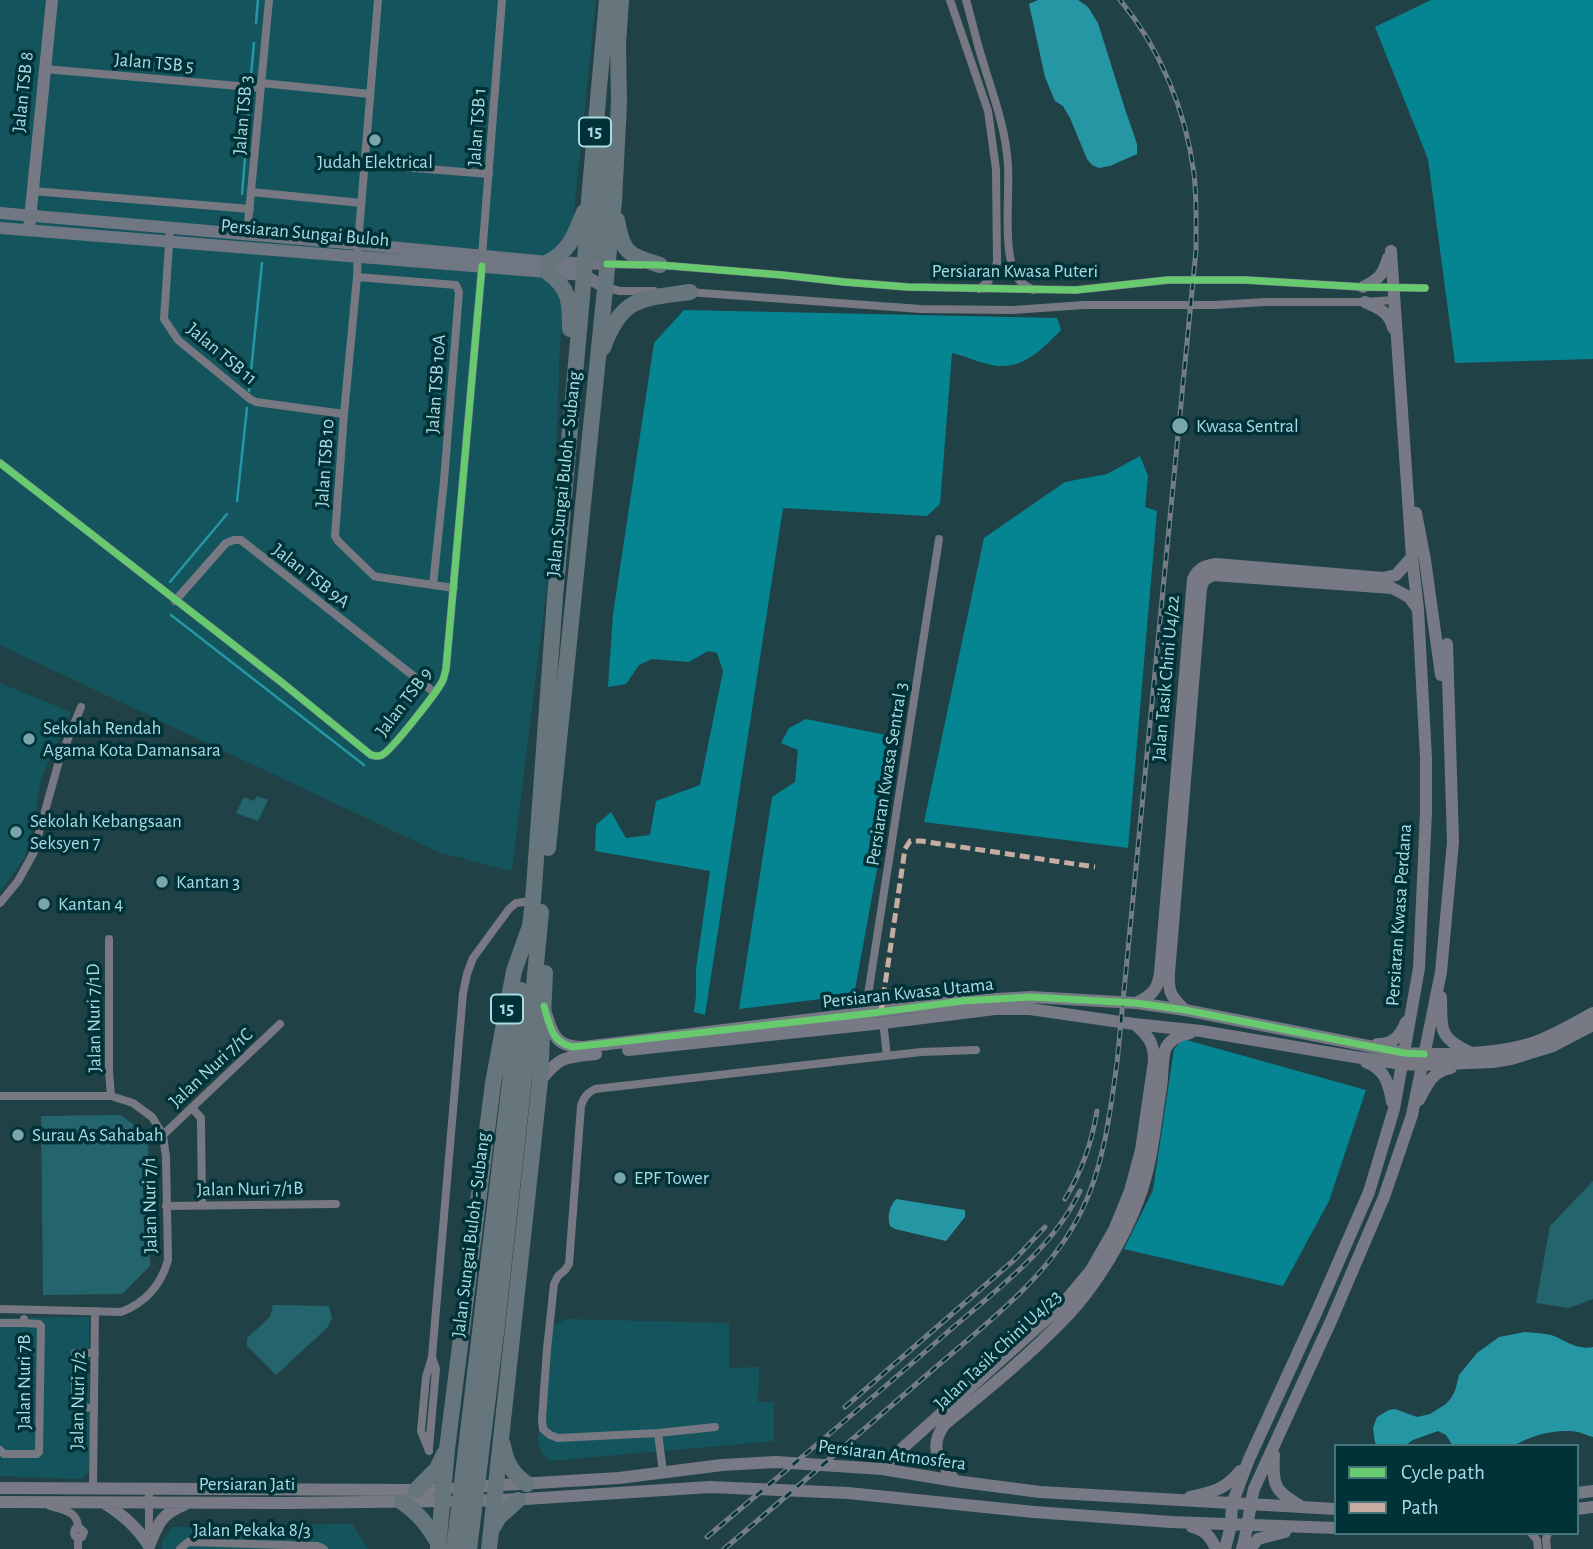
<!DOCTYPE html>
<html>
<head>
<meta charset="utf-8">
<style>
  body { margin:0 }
  #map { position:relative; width:1593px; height:1549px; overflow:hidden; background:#204247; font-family:"Alegreya Sans",sans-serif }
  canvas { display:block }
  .legend { position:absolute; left:1334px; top:1444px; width:245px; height:91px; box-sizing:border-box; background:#003238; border:2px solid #44767c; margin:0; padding:9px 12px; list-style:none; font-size:21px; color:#abdbe2 }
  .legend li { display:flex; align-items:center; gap:14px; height:35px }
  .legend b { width:35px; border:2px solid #44767c }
</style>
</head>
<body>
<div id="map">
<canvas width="1593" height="1549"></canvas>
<ul class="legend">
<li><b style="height:9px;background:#67ca6e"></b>Cycle path</li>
<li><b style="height:9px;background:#c7aca2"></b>Path</li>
</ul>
</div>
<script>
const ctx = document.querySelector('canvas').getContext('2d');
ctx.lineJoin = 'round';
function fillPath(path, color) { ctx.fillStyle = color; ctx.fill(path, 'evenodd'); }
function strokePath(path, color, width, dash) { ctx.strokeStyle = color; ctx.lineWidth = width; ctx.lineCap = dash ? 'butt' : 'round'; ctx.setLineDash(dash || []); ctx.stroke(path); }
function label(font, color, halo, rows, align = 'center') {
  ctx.font = font + ' "Alegreya Sans",sans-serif'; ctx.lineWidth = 7; ctx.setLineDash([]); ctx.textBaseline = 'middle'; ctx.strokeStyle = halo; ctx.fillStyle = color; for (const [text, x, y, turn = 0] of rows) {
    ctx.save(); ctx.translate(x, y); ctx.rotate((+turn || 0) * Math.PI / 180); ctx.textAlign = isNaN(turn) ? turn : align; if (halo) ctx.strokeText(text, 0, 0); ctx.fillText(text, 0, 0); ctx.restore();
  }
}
const built = new Path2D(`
  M0,0H596L560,344L553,535L512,871L438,852L0,645Z
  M0,683L71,712L41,779L33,827L25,857L0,892Z
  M89,1317L90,1470L82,1479L0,1476V1318Z
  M566,1319L729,1323V1368L759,1367L758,1402H774V1441L550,1461L542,1453L538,1442L547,1330Z
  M352,1524L368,1549H162V1541L173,1527Z`);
const green = new Path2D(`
  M257,796L268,800L258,821L236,813L244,797L254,801Z
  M120,1115L148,1134L150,1266L122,1294L43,1295L41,1116Z
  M1593,1181V1299L1569,1308L1536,1303L1550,1226Z
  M273,1305L329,1306L332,1318L328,1327L276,1375L247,1346V1338L270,1317Z`);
const forest = new Path2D(`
  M1431,0H1593V359L1455,363L1428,159L1375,27Z
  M684,310L1057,318L1061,330C1044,347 1026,367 1000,366C988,366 965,356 952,353L940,504L927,516L783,508L705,1015L694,1012L696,996V969L710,871L595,851L596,825L611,812L626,838L650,835L656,801L700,785L723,671L717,653L708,651L689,662L652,659L639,665L626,684L608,687L613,614L654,343Z
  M1140,456L1148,476L1145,507L1157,511L1128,848L924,822L984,538L1065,482L1107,474Z
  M806,719L901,738L854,995L739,1009L772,797L795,782L798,750L781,743L789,728Z
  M1183,1039L1366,1090L1329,1201L1283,1286L1124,1249L1153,1190L1174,1049Z`);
const water = new Path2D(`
  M1038,0H1078L1088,7L1098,23L1125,109L1137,144V154L1110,166L1099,168L1092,165L1087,159L1070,118L1063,106L1055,101L1045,77L1029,4Z
  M896,1199L965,1210V1217L946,1241L895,1229L890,1226C887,1216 889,1207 896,1199Z
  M1525,1332C1535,1333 1545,1333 1554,1336C1568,1342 1577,1350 1593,1347V1437C1586,1435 1578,1431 1570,1431C1552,1430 1529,1436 1514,1446H1453L1446,1435L1438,1431L1413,1440L1404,1446H1379L1375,1443L1373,1428L1377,1417L1389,1410L1395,1409L1417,1417L1430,1414L1446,1404L1451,1398L1455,1391L1459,1375L1477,1353L1499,1337Z`);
const stream = new Path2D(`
  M256,23L258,0
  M251,75L254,43
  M242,194L250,98
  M249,391L262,263
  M237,501L247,408
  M170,582L227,514
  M171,615L364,765`);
const street = new Path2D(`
  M378,0L358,244L357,277L344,414L335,536L338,541L374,576L378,577L454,588
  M950,0L988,111L996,169L997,263L988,282L979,289
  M966,0C971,17 975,35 980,52C991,90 1006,126 1008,166C1010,193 1001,262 1020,281C1023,285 1029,287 1033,290
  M45,69L261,88
  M261,83L370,94
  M364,164L489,174
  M33,191L250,209
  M251,192L361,203
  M170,229L164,319L178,340L250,399L256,402L344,414
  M247,234L269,0
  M482,256L502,0
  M607,264L642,265
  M659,265L782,275L844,282L908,287L1076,290L1168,280H1245L1363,287L1425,288
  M357,277L456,285L459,292L444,481L433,585
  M604,287L620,291H654
  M688,292L921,309L1013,310L1084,305H1215L1265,302H1365L1394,300
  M0,463L280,681L371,755C375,756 378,757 382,755C391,751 438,691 443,680C444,677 445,673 446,669L482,266
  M175,601L226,543L234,540H241L435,693
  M0,903L18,881L33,854L59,761L81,707
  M109,939V1071L111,1096
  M865,1014L939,539
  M883,1021L887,1056
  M0,1096H111L133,1103L152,1117L163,1135L166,1157L168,1260C161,1285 145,1303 121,1312L0,1309
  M192,1108L201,1118V1122L202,1206
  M163,1135L280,1024
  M166,1206L336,1204
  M0,1323H24V1319
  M94,1408L75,1407V1353H95
  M658,1433L715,1427
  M429,1448L436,1369L432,1357
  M0,1450L4,1454H37L39,1452L41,1326L39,1324L24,1323
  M429,1451L421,1431L426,1377L432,1357L463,993L467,974L473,958L509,909L516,903L533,901
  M663,1472L658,1433L558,1438L550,1435L543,1429L542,1419L547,1349L554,1284L558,1276L565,1270L569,1264L581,1106C584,1097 587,1093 595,1089L921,1052L976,1050
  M93,1488L95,1311
  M149,1489V1538
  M50,1506C63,1510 78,1511 78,1528
  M1531,1533L1537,1540L1538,1549
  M78,1549V1538L75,1536L74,1533L75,1529L80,1528L84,1532L82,1537L78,1538
  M180,1549L188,1542L318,1546L324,1549
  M1547,1549L1546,1539L1548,1533`);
const secondary = new Path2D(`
  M29,229L52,0
  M1363,287C1379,279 1383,275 1388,258
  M1365,302C1378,308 1390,312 1393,328
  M1416,513L1425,560L1441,675
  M1441,997C1442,1028 1437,1037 1469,1052
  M1136,1003C1151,996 1158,990 1160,973L1193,579C1198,568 1204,566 1216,564L1383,578L1396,575L1412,557
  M545,1010C553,1034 554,1047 584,1047L962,1001L1031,997L1136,1003L1185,1010L1404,1053C1443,1055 1491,1055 1529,1044C1552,1037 1572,1024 1593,1013
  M1185,1010C1171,997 1168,992 1169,973L1201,588L1204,580L1213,575L1392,588L1409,597L1417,608
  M1377,1044C1393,1045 1400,1036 1406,1022
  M628,1050L883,1023L995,1009H1030L1134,1024L1201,1031L1355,1057L1402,1064L1422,1065L1493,1062L1511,1059L1553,1046L1593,1025
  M1366,1062C1385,1069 1389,1084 1392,1102
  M540,1081C560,1056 565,1057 596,1054
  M1419,1100C1427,1085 1432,1071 1451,1068
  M1274,1455C1272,1487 1275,1491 1302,1507
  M882,1469L896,1454L1061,1306L1091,1270L1114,1230L1130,1191L1141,1150L1154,1061C1154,1042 1148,1036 1135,1024
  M955,1481C940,1460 927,1448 945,1424C987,1390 1031,1354 1069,1314C1097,1284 1123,1240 1138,1201C1152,1165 1155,1125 1161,1087C1163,1075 1162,1061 1165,1050C1169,1039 1180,1035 1190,1033
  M468,1487L619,1478L722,1465L776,1462L882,1469L955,1481L1040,1492L1336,1509
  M0,1488L416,1490L450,1488
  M1577,1493L1593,1491
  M1190,1497C1212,1492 1225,1490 1240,1471
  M467,1501L525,1499L710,1487L848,1493L1034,1512L1171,1522L1336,1528
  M0,1502L287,1503L448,1501
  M104,1503C123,1515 137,1527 149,1546
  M1577,1509L1593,1507
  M1192,1527C1205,1530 1211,1537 1216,1549
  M149,1546C158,1524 161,1514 184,1505
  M1225,1549L1231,1525L1232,1504L1249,1459L1317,1311L1369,1192L1394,1109L1419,968L1426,812V758L1418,609L1412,557L1391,251
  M1242,1549C1248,1529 1249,1509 1254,1489L1331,1321L1384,1197L1412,1115L1441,972L1453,842L1447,644
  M1250,1549L1258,1539L1285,1532`);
const primary = new Path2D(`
  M0,213L358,244L548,262L607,264
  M0,228L584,275L604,287`);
const highway = new Path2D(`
  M617,220C623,254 628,255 660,265
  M596,254L607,133
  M548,262C570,251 575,234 584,212
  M547,272C570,288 570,302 570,329
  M603,348C622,296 641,299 690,292
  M548,848L614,201L619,103L618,44L621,0
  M533,996L541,912
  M503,1445C506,1463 512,1473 527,1484
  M416,1490L437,1469L444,1454
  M402,1502C420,1515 428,1525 439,1545
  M492,1529L499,1517L518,1500
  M438,1549L447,1449L493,1083L514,971L530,926L533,901L555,597L584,275L589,199L607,0
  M489,1549L540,1081L545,973`);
const rail = new Path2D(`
  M1065,1199C1082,1171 1092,1142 1097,1111
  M845,1407L1014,1260L1045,1227
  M707,1537C786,1470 865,1405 942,1337C992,1293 1051,1252 1080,1191
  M724,1549C793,1491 861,1432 929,1373C984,1325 1048,1279 1081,1212C1104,1166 1110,1113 1117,1063L1196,250C1196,224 1197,199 1194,174C1186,111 1160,48 1120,0`);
const highwayBridge = new Path2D(`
  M454,1549L521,990
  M469,1549L496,1333L533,996`);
const quiet = new Path2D(`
  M881,1012L905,849L910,841H921L1095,867`);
const cycleway = new Path2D(`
  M607,264L660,265L782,275L844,282L908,287L1076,290L1168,280H1245L1363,287L1425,288
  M0,463L280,681L371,755C375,756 378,757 382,755C391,751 438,691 443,680C444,677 445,673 446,669L482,266
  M544,1006C550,1026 551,1042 573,1047L865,1014L962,1001L1031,997L1136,1003L1185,1010L1404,1053L1424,1054`);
const markers = [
  [375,140,7,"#7aa5ac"],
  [1180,426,9,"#7aa5ac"],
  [29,739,7,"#7aa5ac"],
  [16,832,7,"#7aa5ac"],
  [162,882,7,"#7aa5ac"],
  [44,904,7,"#7aa5ac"],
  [18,1135,7,"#7aa5ac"],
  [620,1178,7,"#7aa5ac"]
];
const shields = [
  [595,132,32],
  [507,1009,32]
];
const shieldNames = [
  ["15",595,132],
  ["15",507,1009]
];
const streetNames = [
  ["Jalan TSB 5",154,63,5],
  ["Jalan TSB 8",23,92,-84],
  ["Jalan TSB 3",243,115,-85],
  ["Jalan TSB 1",477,127,-86],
  ["Persiaran Sungai Buloh",305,233,5],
  ["Persiaran Kwasa Puteri",1015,271],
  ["Jalan TSB 11",222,354,40],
  ["Jalan TSB 10A",436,384,-86],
  ["Jalan TSB 10",325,463,-86],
  ["Jalan Sungai Buloh - Subang",564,474,-84],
  ["Jalan TSB 9A",311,576,38],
  ["Jalan Tasik Chini U4/22",1166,678,-85],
  ["Jalan TSB 9",404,702,-53],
  ["Persiaran Kwasa Sentral 3",887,774,-81],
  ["Persiaran Kwasa Perdana",1399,915,-86],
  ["Persiaran Kwasa Utama",908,993,-6],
  ["Jalan Nuri 7/1D",94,1018,-91],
  ["Jalan Nuri 7/1C",211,1068,-43],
  ["Jalan Nuri 7/1B",250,1189,-1],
  ["Jalan Nuri 7/1",150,1205,-91],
  ["Jalan Sungai Buloh - Subang",471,1235,-83],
  ["Jalan Tasik Chini U4/23",998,1350,-43],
  ["Jalan Nuri 7B",24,1382,-90],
  ["Jalan Nuri 7/2",78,1400,-89],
  ["Persiaran Atmosfera",892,1455,7],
  ["Persiaran Jati",247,1484],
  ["Jalan Pekaka 8/3",252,1530]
];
const poiNames = [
  ["Judah Elektrical",375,162,"center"],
  ["Kwasa Sentral",1196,426],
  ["Sekolah Rendah",43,728],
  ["Agama Kota Damansara",43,750],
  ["Sekolah Kebangsaan",30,821],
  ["Seksyen 7",30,843],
  ["Kantan 3",176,882],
  ["Kantan 4",58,904],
  ["Surau As Sahabah",32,1135],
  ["EPF Tower",634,1178]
];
fillPath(built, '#14555d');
fillPath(green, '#24646c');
fillPath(forest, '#048591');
fillPath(water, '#2596a4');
strokePath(stream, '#2596a4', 2.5);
strokePath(street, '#787883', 8);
strokePath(secondary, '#777985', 12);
strokePath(primary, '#707782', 12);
strokePath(highway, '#67757d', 16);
strokePath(rail, '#747d85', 5);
strokePath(rail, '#003238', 2.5, [8]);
strokePath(highwayBridge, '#67757d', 16);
strokePath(quiet, '#c7aca2', 5, [10, 5]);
strokePath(cycleway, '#67ca6e', 7);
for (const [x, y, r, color] of markers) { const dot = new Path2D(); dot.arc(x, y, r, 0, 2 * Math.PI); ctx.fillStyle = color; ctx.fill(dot); strokePath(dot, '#003238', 2.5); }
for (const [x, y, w] of shields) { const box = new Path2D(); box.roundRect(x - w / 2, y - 14.5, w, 29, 5); ctx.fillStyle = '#003238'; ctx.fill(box); strokePath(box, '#abdbe2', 2); }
label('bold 18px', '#abdbe2', null, shieldNames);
label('19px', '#abdbe2', '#003238', streetNames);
label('19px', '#abdbe2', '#003238', poiNames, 'left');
</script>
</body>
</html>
